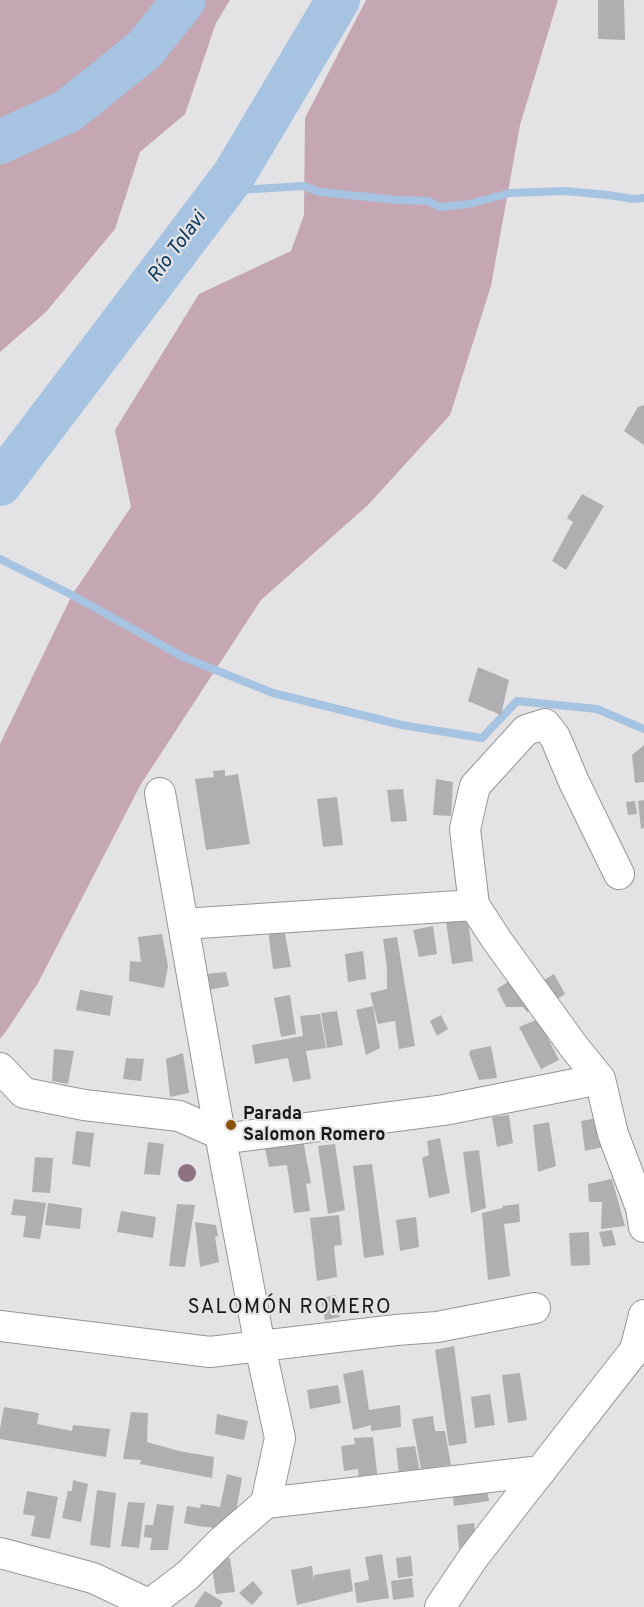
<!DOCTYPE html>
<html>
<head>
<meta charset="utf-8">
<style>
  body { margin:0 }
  canvas { display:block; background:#e3e2e5 }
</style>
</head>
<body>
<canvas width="644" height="1607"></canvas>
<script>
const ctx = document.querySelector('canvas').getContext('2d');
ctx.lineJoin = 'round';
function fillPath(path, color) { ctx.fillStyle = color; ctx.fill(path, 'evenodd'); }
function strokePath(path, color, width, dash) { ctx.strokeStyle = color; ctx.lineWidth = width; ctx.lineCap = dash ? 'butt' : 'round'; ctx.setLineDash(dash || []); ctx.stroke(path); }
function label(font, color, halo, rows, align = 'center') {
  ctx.font = font + ' Overpass,sans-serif'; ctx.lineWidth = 4.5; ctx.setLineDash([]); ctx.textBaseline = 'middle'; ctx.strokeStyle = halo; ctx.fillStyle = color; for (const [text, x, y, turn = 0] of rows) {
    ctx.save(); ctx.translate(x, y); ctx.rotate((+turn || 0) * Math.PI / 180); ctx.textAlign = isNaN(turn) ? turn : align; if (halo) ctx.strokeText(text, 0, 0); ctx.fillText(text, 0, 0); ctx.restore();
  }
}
const green = new Path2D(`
  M0,0H230L216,23L185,114L140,152L115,229L46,312L0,352Z
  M366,0H558L520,125L491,286L450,415L368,505L261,600L141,784L38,983L7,1030L0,1039V744L72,595L131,507L115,430L199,294L291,251L304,215L305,118Z`);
const stream = new Path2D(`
  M222,191L304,186L319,192L398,200L428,201L440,207L469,204L510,193L565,191L608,195L633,199L644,198
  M0,559L72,595L183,657L273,693L402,725L482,738L517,701L597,709L644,729`);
const river = new Path2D(`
  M0,142L68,111L145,49L184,0
  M0,484L234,175L338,0`);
const building = new Path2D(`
  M598,0H624L625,40L598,39Z
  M644,405V445L624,431L638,407Z
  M582,494L604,506L566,570L552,561L573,522L567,518Z
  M478,667L509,680L501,715L468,701Z
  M644,745V782L635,783L632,755Z
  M225,770V776L238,774L250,844L206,850L195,779L214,777L213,771Z
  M436,779L453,782L451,816L433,815Z
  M403,789L407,821L391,822L387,790Z
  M337,797L343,845L323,847L317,799Z
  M644,800V828L641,829L638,801Z
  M635,801L637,814L628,815L626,802Z
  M468,920L473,961L452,964L446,921Z
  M433,926L437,954L419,957L413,930Z
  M284,928L291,967L273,969L268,930Z
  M162,934L168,966L164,988L129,981L130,961L141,962L138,937Z
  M397,937L415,1046L399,1049L395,1021L378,1024L370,993L387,989V968L383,939Z
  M363,951L366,979L348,982L345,954Z
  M226,972L229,986L208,990L206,974Z
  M554,974L565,994L554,1001L544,980Z
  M512,979L533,1008L527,1012L523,1007H506L497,989Z
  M80,990L113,996L110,1016L76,1010Z
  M290,995L296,1034L281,1037L274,998Z
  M373,1006L380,1048L366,1055L356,1010Z
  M337,1011L343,1045L327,1048L321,1013Z
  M320,1014L326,1048L306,1051L311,1079L293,1082L288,1058L255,1064L252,1045L303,1036L300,1016Z
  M441,1015L448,1029L437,1036L430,1021Z
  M538,1019L559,1060L541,1069L519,1027Z
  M491,1046L497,1078L479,1080L469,1054L471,1050Z
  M54,1049L74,1051L68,1084L52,1081Z
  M183,1053L189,1093L170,1097L166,1059Z
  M126,1058L144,1059L141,1081L123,1079Z
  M509,1115L513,1143L497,1147L492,1117Z
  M598,1118L602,1147L585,1151L581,1121Z
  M549,1122L556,1166L538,1172L533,1125Z
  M76,1131L94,1133L90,1167L72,1164Z
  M440,1138L450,1193L429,1198L422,1158L429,1155L427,1141Z
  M303,1140L311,1183L306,1184L310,1211L294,1213L287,1165L269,1167L264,1145Z
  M148,1142L164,1144L160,1175L144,1174Z
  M335,1144L345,1210L328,1214L318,1146Z
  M479,1150L486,1208L471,1213L463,1152Z
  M35,1157L53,1158L50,1193L32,1192Z
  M372,1164L384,1255L364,1258L353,1166Z
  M612,1179L625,1226L601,1229L602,1202H589L588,1184Z
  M14,1199L46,1203L40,1239L23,1237L26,1216L11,1215Z
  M48,1203L82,1208L80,1229L45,1225Z
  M177,1204L195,1205L185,1267L169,1266Z
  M519,1204L520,1222L504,1224L510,1276L488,1280L482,1213L503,1208L502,1206Z
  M121,1211L156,1217L153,1238L117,1232Z
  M339,1215L342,1245L334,1246L337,1277L317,1281L310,1218Z
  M416,1217L419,1247L400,1251L396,1220Z
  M195,1222L216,1225L218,1236L215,1237L219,1262L200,1267Z
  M612,1230L616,1245L603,1247L599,1232Z
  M589,1232L590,1265L571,1266L569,1233Z
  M336,1295L340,1317L325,1320L321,1298Z
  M454,1346L467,1443L449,1446L435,1350Z
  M363,1370L369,1410L400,1405L401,1427L371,1431V1425L353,1430L343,1374Z
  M520,1373L527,1420L508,1423L502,1375Z
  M338,1385L341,1403L310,1409L307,1390Z
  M490,1394L495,1425L475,1428L471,1397Z
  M4,1407L39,1413L37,1424L72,1431L73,1425L110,1429L106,1457L0,1439V1429Z
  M131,1412L148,1413L147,1442L179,1451L214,1457L212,1478L140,1464L141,1460L123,1459Z
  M217,1414L248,1421L244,1440L215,1434Z
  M433,1416L435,1431H445L451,1465L421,1469L412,1419Z
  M373,1437L378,1481L359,1483L358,1469L344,1471L341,1446L355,1444L354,1438Z
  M415,1446L420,1472L399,1473L396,1448Z
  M227,1474L242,1478L233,1530L198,1526L184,1523L187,1506L200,1508L201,1504L220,1507Z
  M73,1480L88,1484L81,1522L62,1518L68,1491H72Z
  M486,1483L489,1501L454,1506L452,1488Z
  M97,1490L116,1493L110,1548L90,1545Z
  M27,1491L58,1497L50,1539L31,1536L35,1516L23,1514Z
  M128,1502L145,1503L139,1548L121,1546Z
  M157,1504L174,1506L168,1550H150L152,1538L144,1537L145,1525H153Z
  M474,1523L476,1546L459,1549L457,1525Z
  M382,1554L389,1598L357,1603L354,1583L369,1580L365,1557Z
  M411,1556L413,1576L398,1578L396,1558Z
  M230,1558L235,1592L216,1594L211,1561Z
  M312,1566L314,1582V1575L350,1569L353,1591L297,1605L291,1570Z
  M412,1578L414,1597L393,1600L391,1581Z
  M253,1581L263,1593L252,1605L239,1593Z
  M205,1591L223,1602L220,1607H194Z`);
const minor = new Path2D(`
  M619,874L574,782L555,737L545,724L526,730L475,786L465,829L474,905L496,939L574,1047L600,1079L613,1134L641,1208L644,1227
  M183,924L474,905
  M0,1068L24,1093L84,1105L179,1116L229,1138L444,1110L600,1079
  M0,1326L210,1352L396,1330L437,1327L535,1308
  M266,1503L541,1471
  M0,1553L93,1578L155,1607
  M146,1607L188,1575L222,1541L266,1503L280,1438L260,1346L220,1134L160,793
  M440,1607L473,1558L510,1510L635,1350L644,1315`);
const trees = [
  [187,1173]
];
const markers = [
  [231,1125,6,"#8b5308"]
];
const poiNames = [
  ["Parada",243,1115],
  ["Salomon Romero",243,1136]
];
const waterNames = [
  ["Río Tolavi",178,248,-53]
];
const neighbourhoodNames = [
  ["SALOMÓN ROMERO",290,1309]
];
fillPath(green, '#c5a6b3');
strokePath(stream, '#a6c3e1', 8);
strokePath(river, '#a6c3e1', 44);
fillPath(building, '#b0aeb0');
strokePath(minor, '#969698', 32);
strokePath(minor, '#fff', 30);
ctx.fillStyle = '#8e7282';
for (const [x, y] of trees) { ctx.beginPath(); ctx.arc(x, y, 9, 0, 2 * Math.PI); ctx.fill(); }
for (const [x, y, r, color] of markers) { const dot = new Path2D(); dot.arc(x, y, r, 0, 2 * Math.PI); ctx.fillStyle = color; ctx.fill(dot); strokePath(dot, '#e3e2e5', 2); }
label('bold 18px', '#171718', '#e3e2e5', poiNames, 'left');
label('italic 20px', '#07355b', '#e3e2e5', waterNames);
ctx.letterSpacing = '1.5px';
label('20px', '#171718', '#e3e2e5', neighbourhoodNames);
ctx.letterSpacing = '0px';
</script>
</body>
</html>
